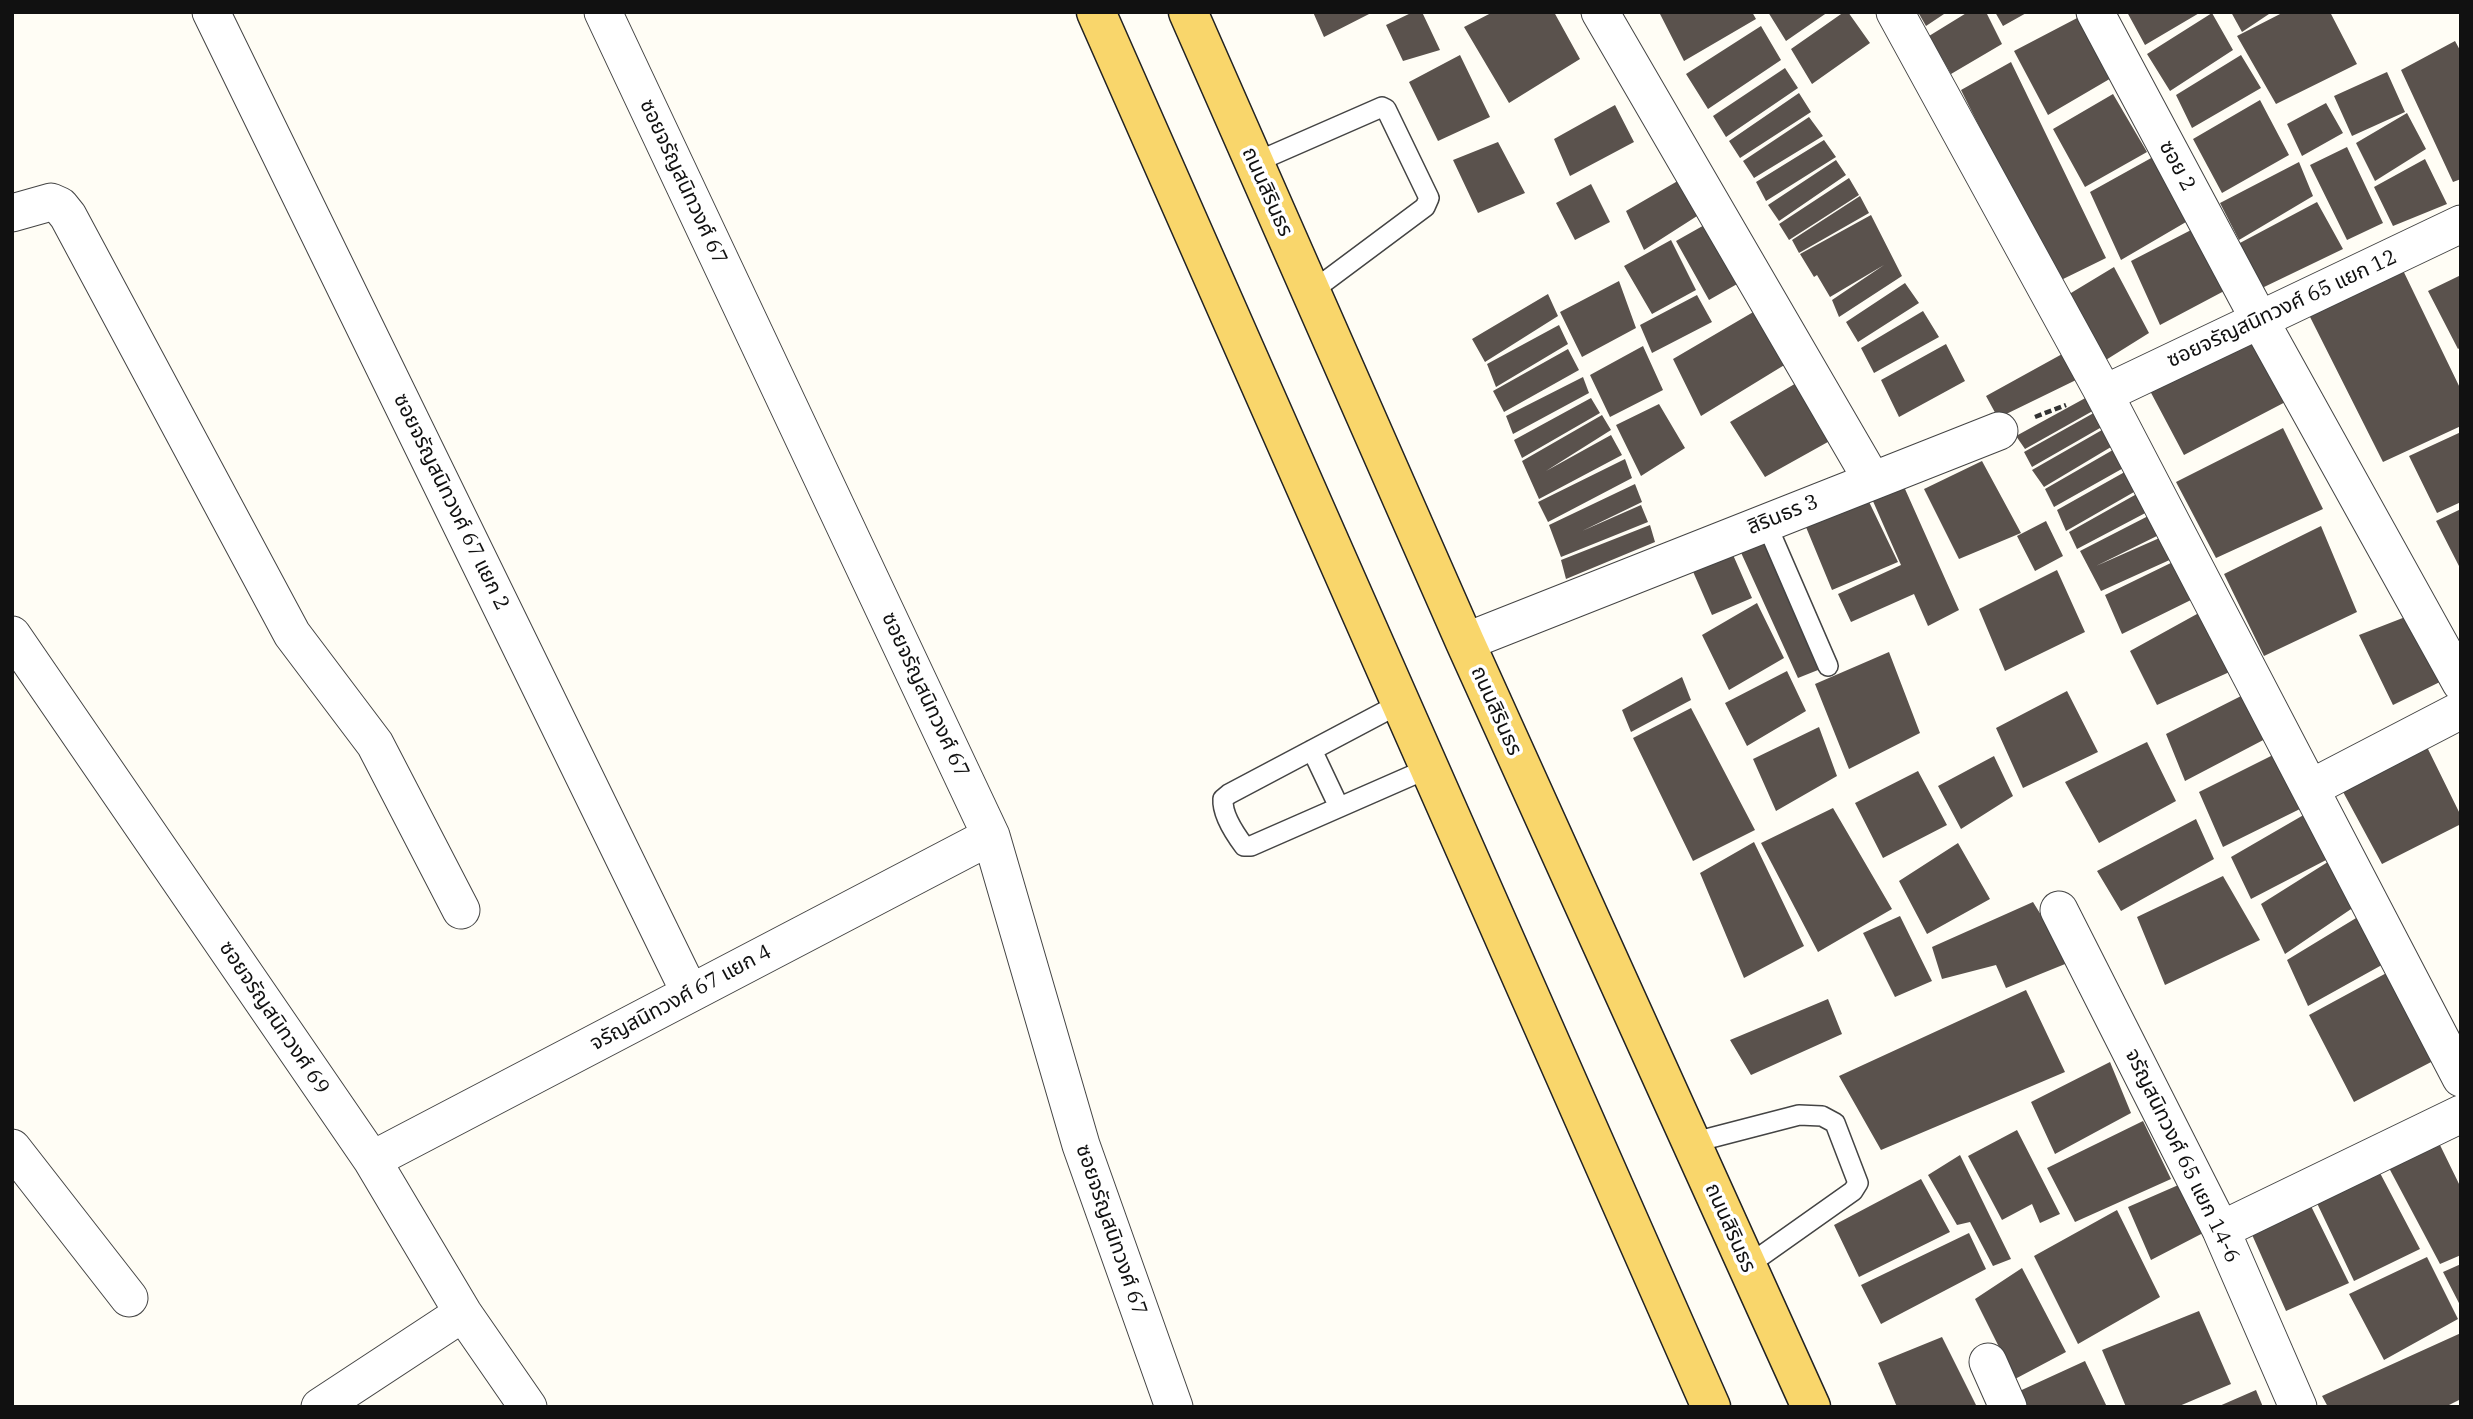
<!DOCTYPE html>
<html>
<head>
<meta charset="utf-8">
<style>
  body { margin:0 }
  #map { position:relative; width:2473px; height:1419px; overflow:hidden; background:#fffdf5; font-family:"IBM Plex Serif",serif }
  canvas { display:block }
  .frame { position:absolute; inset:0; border:14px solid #111; pointer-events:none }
</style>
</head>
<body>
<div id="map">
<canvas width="2473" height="1419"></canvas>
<div class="frame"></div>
</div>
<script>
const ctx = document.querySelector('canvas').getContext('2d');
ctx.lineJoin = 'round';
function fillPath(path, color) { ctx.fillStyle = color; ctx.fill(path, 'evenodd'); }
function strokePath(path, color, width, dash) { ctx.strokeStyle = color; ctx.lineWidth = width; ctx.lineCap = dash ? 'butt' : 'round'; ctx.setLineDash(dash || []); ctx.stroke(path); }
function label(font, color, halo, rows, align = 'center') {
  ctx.font = font + ' "IBM Plex Serif","Noto Sans Thai",serif'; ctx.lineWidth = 7; ctx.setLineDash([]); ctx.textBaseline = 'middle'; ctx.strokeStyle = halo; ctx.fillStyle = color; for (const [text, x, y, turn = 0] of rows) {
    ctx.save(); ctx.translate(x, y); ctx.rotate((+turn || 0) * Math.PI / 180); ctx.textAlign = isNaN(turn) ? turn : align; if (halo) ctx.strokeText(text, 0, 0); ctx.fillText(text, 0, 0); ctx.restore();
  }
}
const building = new Path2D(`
  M1313,12H1373L1324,37Z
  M1413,12H1422L1440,50L1403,61L1386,25Z
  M1493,12H1554L1580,59L1509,103L1464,27Z
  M1659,12H1752L1756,19L1684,61Z
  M1768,12H1828L1786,41Z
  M1844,12H1848L1870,43L1812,84L1791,49Z
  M1918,12H1947L1926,26Z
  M1968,12H1986L2002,44L1951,74L1929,36Z
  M1995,12H2028L2003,26Z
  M2127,12H2201L2145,45Z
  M2231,12H2272L2242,32Z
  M2284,12H2330L2357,64L2276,104L2237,36Z
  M2212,13L2233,50L2170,91L2147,54Z
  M2081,16L2113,77L2048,115L2014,51Z
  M1761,26L1781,60L1708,109L1686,74Z
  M2455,41L2461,52V179L2453,182L2401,70Z
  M1460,55L1490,117L1438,141L1409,82Z
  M2241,55L2261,88L2192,128L2176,95Z
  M2011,62L2106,258L2057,282L1961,90Z
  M1785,68L1798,88L1726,137L1713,116Z
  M2387,72L2405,112L2352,136L2334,96Z
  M1799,93L1811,112L1740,158L1729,141Z
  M2113,94L2147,152L2085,187L2053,129Z
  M2260,100L2289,155L2222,193L2193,139Z
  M2326,103L2343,133L2302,156L2287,124Z
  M1615,105L1634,142L1570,176L1554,139Z
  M2407,113L2426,149L2375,181L2356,143Z
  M1809,117L1823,136L1754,178L1743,161Z
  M1824,140L1836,157L1766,201L1756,182Z
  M1498,142L1525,193L1478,213L1453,160Z
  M2347,147L2383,223L2347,240L2310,165Z
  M2153,157L2186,222L2121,260L2090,192Z
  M2425,159L2447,204L2393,226L2374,187Z
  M1836,160L1846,175L1779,221L1768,205Z
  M2299,162L2313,196L2239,240L2220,203Z
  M1688,175L1708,209L1644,250L1626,211Z
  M1849,178L1859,195L1789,240L1779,224Z
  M1591,184L1610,222L1575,240L1556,203Z
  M1860,196L1869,213L1799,253L1792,240Z
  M2317,202L2343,249L2262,288L2238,244Z
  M1871,215L1902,276L1839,317L1832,300L1884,265L1830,297L1817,275L1814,277L1800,254Z
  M1715,219L1753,275L1709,300L1676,241Z
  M2193,229L2226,290L2160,325L2131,261Z
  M1671,240L1696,290L1652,314L1624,266Z
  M2398,260L2461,390V426L2383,462L2306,309Z
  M2114,267L2149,333L2101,363L2066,296Z
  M2461,275V347L2458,349L2428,291Z
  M1619,281L1636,328L1582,357L1560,312Z
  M1905,283L1919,303L1858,342L1846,322Z
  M1548,294L1558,316L1485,362L1472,339Z
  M1697,295L1712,322L1652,353L1640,325Z
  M1755,311L1786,364L1701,416L1673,359Z
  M1923,311L1939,337L1874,373L1861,348Z
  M1559,325L1568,344L1496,387L1487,364Z
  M2259,332L2293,398L2184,455L2149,389Z
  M1946,344L1965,381L1899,417L1881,380Z
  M1643,346L1663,390L1610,417L1590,375Z
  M1568,349L1579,370L1504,412L1493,391Z
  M2064,353L2076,380L1998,418L1986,396Z
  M1583,377L1589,393L1513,434L1506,416Z
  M1798,382L1835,438L1765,477L1730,422Z
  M2089,396L2098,408L2025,449L2016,436Z
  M1591,398L1600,413L1522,458L1514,440Z
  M1659,404L1685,448L1641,476L1616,425Z
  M2099,410L2107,424L2032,467L2024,452Z
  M1602,415L1611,430L1546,471L1611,435L1622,455L1539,499L1522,461Z
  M2109,426L2116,444L2044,487L2032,470Z
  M2283,428L2323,509L2216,558L2176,482Z
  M2461,432V502L2437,513L2409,456Z
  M2118,447L2127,466L2054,507L2045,489Z
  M1625,459L1632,478L1548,522L1538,502Z
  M1982,461L2021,533L1959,559L1924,489Z
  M2130,469L2141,488L2066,531L2057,510Z
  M1897,471L1959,610L1928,626L1914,594L1851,622L1838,594L1901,565L1865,483Z
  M1858,479L1898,562L1832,590L1801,515Z
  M1635,484L1642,502L1582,531L1641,505L1648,522L1561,557L1549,525Z
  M2142,491L2151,510L2077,549L2069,532Z
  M2461,509V570L2436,521Z
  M2154,513L2163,533L2096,566L2164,536L2174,558L2101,591L2080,551Z
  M2046,521L2063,556L2035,571L2017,536Z
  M1766,523L1828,666L1798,678L1733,535Z
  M1650,525L1655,542L1566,579L1561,560Z
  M2321,526L2357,612L2264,656L2224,574Z
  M1730,548L1752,598L1712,615L1691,567Z
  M2179,559L2195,598L2122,634L2105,595Z
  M2057,570L2085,632L2005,671L1979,609Z
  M1757,603L1784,658L1729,690L1702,635Z
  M2206,609L2236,669L2157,705L2130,651Z
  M2413,614L2448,678L2393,705L2359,635Z
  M1889,652L1920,733L1849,769L1815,684Z
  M1787,671L1806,711L1747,746L1725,703Z
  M1682,677L1691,700L1631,732L1622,710Z
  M2067,691L2098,752L2023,788L1996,728Z
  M2247,693L2269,737L2185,781L2166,734Z
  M1691,708L1755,830L1693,861L1633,738Z
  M1819,727L1837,776L1776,811L1753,759Z
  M2147,742L2176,801L2099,843L2065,782Z
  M2427,747L2461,816V824L2382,864L2342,790Z
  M2273,755L2304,807L2223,847L2199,792Z
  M1994,756L2013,796L1961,829L1938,786Z
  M1918,771L1947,825L1883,858L1855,803Z
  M1833,808L1892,909L1818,952L1761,843Z
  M2307,813L2328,859L2251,899L2231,857Z
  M2196,819L2214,859L2121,911L2097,871Z
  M1754,842L1804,946L1744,978L1700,873Z
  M1958,843L1990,899L1927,934L1899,881Z
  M2331,860L2357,905L2285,954L2261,904Z
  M2223,876L2260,940L2165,985L2137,917Z
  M2033,902L2070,962L2006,988L1996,965L1942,979L1932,947Z
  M2366,912L2389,961L2308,1006L2287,960Z
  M1900,916L1932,981L1895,997L1863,933Z
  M2392,970L2435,1060L2354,1102L2309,1015Z
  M2026,990L2065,1072L1881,1150L1839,1076Z
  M1828,999L1842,1034L1751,1075L1730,1040Z
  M2110,1062L2131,1113L2055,1154L2031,1102Z
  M2143,1121L2171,1179L2075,1222L2047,1168Z
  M2017,1130L2060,1214L2040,1223L2032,1204L2002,1220L1968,1156Z
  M2439,1143L2461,1188V1255L2440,1264L2389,1168Z
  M1960,1155L2011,1259L1993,1266L1970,1222L1957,1225L1928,1175Z
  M2380,1173L2420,1249L2354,1281L2315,1199Z
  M1921,1179L1950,1232L1859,1277L1834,1225Z
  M2183,1183L2205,1232L2151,1260L2128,1207Z
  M2309,1202L2349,1283L2286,1311L2249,1228Z
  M2117,1210L2160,1297L2078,1344L2034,1256Z
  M1969,1233L1986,1269L1881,1324L1861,1285Z
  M2427,1257L2458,1319L2384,1360L2349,1294Z
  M2461,1264V1307L2443,1272Z
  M2022,1268L2066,1352L2015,1379L1975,1299Z
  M2199,1311L2231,1384L2177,1407H2126L2102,1350Z
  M2461,1333V1399L2445,1407H2328L2322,1396Z
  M1942,1337L1977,1407H1897L1878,1363Z
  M2085,1361L2107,1407H2019L2013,1394Z
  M2256,1390L2263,1407H2217Z`);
const path = new Path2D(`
  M2035,417L2066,405`);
const service = new Path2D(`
  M1254,163L1382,107L1386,109L1429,198L1425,207L1311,292
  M1766,523L1828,666
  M1399,704L1229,794L1223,799C1222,814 1235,834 1244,846H1251L1429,768
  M1312,750L1339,807
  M1691,1143L1799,1115L1822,1116L1835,1123L1858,1183L1853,1191L1747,1266`);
const minor = new Path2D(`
  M211,12L690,993
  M603,12L991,836L1081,1145L1174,1407
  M1600,12L1872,480
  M1895,12L2102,390L2461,1078
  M2095,12L2259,319L2461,683
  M12,213L51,202L60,206L68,216L292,634L375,744L461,910
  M2104,394L2461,224
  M12,635L372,1160L463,1313L528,1407
  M1465,642L1999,431
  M2311,788L2461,710
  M2059,910L2221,1230L2298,1407
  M12,1148L129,1298
  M372,1160L991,836
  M2221,1230L2461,1114
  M1988,1362L2008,1407
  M320,1407L463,1313`);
const primary = new Path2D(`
  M1096,12L1711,1407
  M1188,12L1465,642L1811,1407`);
const streetNames = [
  ["ซอย 2",2177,166,62],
  ["ซอยจรัญสนิทวงศ์ 67",683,182,65],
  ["ถนนสิรินธร",1267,192,66],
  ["ซอยจรัญสนิทวงศ์ 65 แยก 12",2282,309,-25],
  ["ซอยจรัญสนิทวงศ์ 67 แยก 2",451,502,64],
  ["สิรินธร 3",1783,515,-22],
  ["ซอยจรัญสนิทวงศ์ 67",925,695,65],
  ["ถนนสิรินธร",1496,711,66],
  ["จรัญสนิทวงศ์ 67 แยก 4",681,998,-28],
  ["ซอยจรัญสนิทวงศ์ 69",274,1018,56],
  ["จรัญสนิทวงศ์ 65 แยก 14-6",2182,1156,64],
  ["ถนนสิรินธร",1730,1228,66],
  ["ซอยจรัญสนิทวงศ์ 67",1111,1230,71]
];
fillPath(building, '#5a524d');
strokePath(service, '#444', 22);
strokePath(minor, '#444', 39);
strokePath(primary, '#222', 41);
strokePath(path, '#333', 4.5, [7, 3.5]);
strokePath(service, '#fff', 19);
strokePath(minor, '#fff', 37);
strokePath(primary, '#f9d66b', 38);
label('21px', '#111', '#fff', streetNames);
</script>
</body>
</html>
